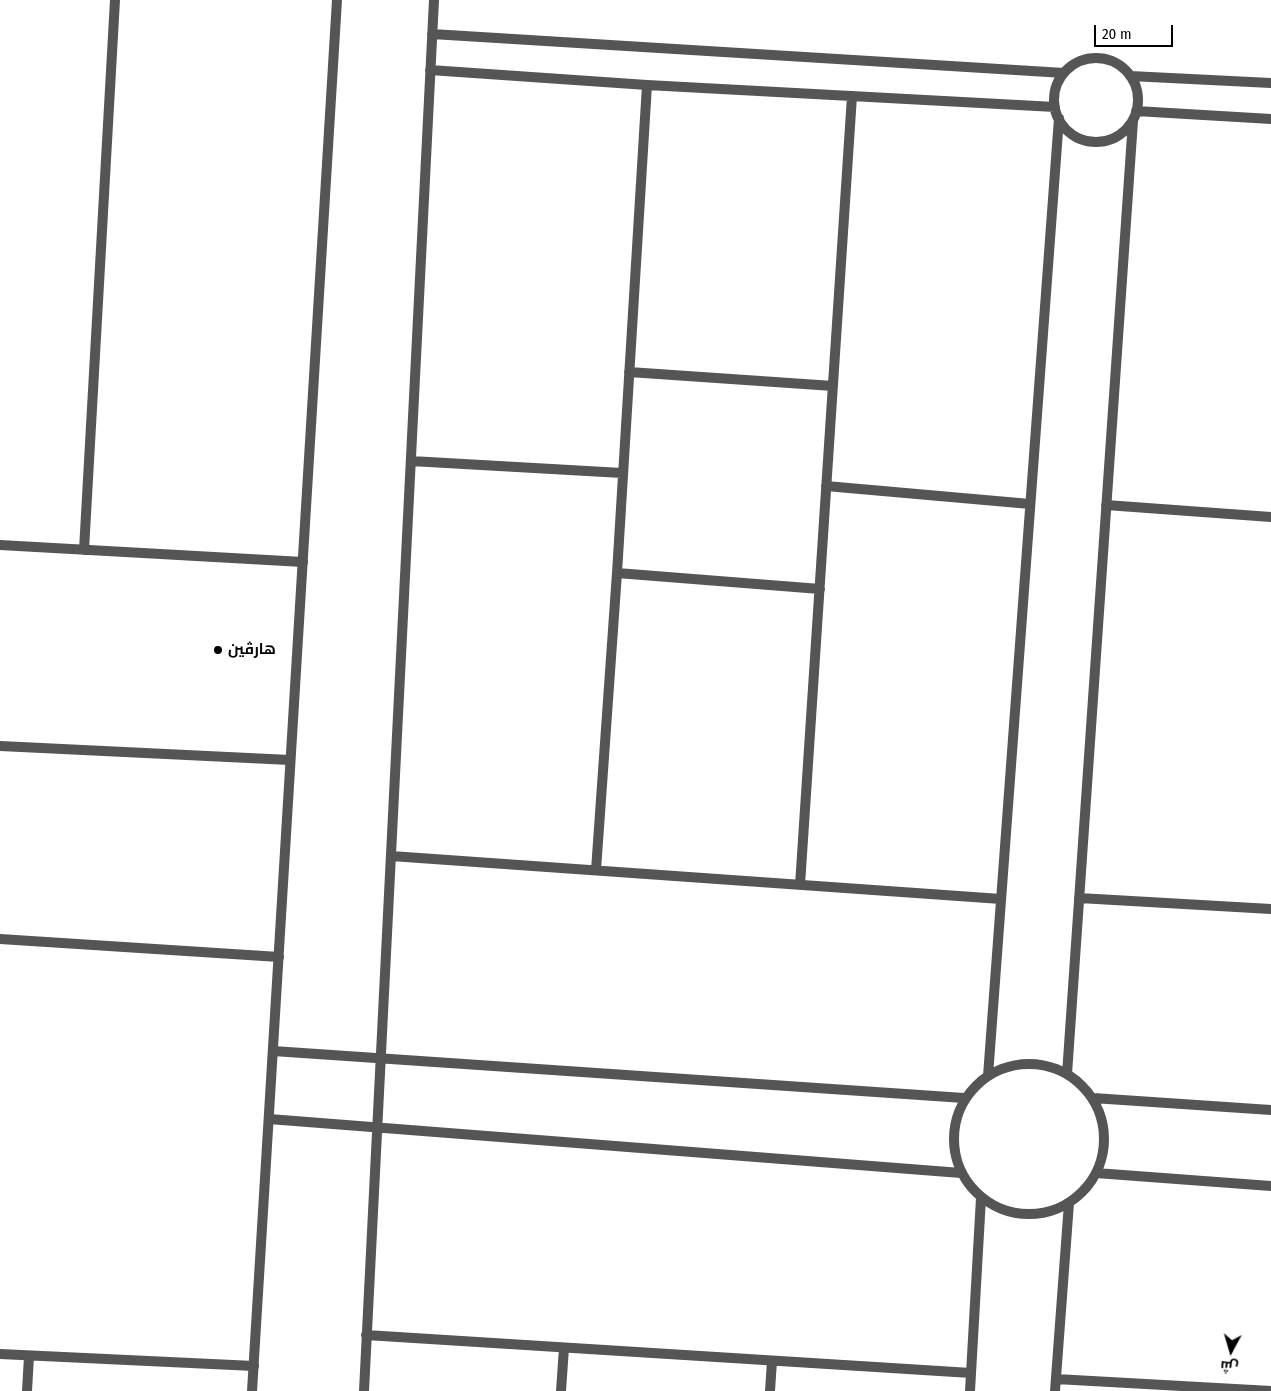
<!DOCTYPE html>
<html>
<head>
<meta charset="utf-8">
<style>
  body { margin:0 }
  #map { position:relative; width:1271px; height:1391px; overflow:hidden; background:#fff; font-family:"Fira Sans Condensed",Cairo,sans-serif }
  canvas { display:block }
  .north { position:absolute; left:1206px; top:1326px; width:50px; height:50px; -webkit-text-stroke:4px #fff; paint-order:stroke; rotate:186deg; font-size:14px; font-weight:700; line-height:20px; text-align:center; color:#000 }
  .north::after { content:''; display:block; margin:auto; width:18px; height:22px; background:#000; clip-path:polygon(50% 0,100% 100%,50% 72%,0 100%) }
  .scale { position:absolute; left:1094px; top:25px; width:79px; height:22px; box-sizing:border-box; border:2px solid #000; border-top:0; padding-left:6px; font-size:15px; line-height:18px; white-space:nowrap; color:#000; -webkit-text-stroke:4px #fff; paint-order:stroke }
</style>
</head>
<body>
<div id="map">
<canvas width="1271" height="1391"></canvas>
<div class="north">ش</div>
<div class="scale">20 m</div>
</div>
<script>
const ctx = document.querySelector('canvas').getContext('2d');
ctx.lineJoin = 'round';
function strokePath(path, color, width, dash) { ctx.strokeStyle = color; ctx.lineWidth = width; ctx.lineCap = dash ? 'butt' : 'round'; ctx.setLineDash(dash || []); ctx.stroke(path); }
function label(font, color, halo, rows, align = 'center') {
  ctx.font = font + ' "Fira Sans Condensed",Cairo,sans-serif'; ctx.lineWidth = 4.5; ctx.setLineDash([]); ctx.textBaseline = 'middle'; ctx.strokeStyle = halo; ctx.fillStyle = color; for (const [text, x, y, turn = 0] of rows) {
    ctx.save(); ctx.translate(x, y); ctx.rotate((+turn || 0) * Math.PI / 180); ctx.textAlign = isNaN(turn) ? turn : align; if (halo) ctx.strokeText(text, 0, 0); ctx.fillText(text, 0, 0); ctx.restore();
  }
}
const minor = new Path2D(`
  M432,34L1064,73
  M1054 100a42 42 0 1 1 84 0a42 42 0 1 1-84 0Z
  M430,70L647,85L1055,107
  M1130,76L1271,83
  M1136,111L1271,119
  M629,372L833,386
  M411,461L622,473
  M826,486L1030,504
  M1106,505L1271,517
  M0,545L303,562
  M84,550L115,0
  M617,573L820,589
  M0,746L290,760
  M391,856L1001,899
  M596,870L617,573L647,85
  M800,885L852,96
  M1079,898L1271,909
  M0,939L279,957
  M273,1051L964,1098
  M954 1139a75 75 0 1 1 150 0a75 75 0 1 1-150 0Z
  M1067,1074L1133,121
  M988,1076L1059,118
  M1093,1098L1271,1110
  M269,1119L961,1173
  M1096,1173L1271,1186
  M366,1335L971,1373
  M0,1354L254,1366
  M1056,1379L1271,1391
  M27,1391L29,1356
  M364,1391L434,0
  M561,1391L564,1348
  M770,1391L772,1361
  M970,1391L981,1198
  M1055,1391L1069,1203`);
const tertiary = new Path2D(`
  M252,1391L337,0`);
const markers = [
  [218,650,5,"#000"]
];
const poiNames = [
  ["هارڤين",228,650]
];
strokePath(minor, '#555', 10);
strokePath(tertiary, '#555', 10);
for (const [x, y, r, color] of markers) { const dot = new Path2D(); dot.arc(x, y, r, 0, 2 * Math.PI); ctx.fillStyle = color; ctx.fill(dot); strokePath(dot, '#fff', 2); }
label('bold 15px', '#000', '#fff', poiNames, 'left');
</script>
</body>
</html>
